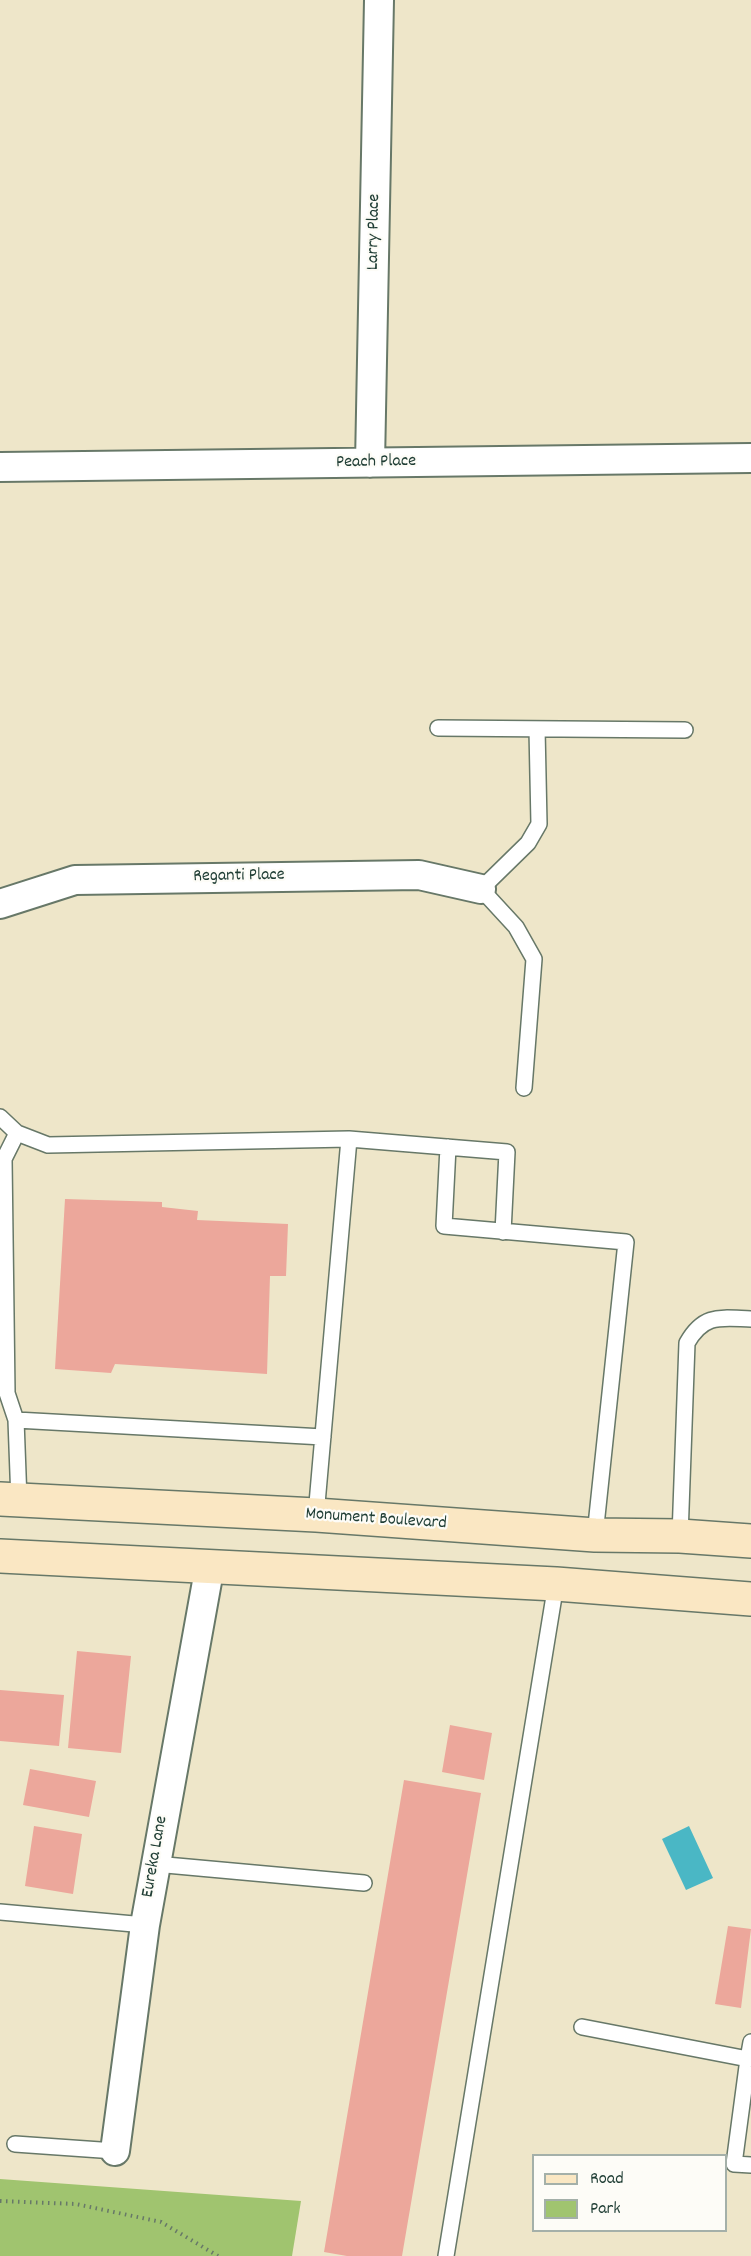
<!DOCTYPE html>
<html>
<head>
<meta charset="utf-8">
<style>
  body { margin:0 }
  #map { position:relative; width:751px; height:2256px; overflow:hidden; background:#eee6c9; font-family:Dekko,sans-serif }
  canvas { display:block }
  .legend { position:absolute; left:532px; top:2154px; width:195px; height:78px; box-sizing:border-box; background:#fdfcf7; border:2px solid #a4b0a9; margin:0; padding:8px 10px; list-style:none; font-size:18px; color:#1f3d34 }
  .legend li { display:flex; align-items:center; gap:12px; height:30px }
  .legend b { width:30px; border:2px solid #a4b0a9 }
</style>
</head>
<body>
<div id="map">
<canvas width="751" height="2256"></canvas>
<ul class="legend">
<li><b style="height:8px;background:#fae7c3"></b>Road</li>
<li><b style="height:16px;background:#a0c46f"></b>Park</li>
</ul>
</div>
<script>
const ctx = document.querySelector('canvas').getContext('2d');
ctx.lineJoin = 'round';
function fillPath(path, color) { ctx.fillStyle = color; ctx.fill(path, 'evenodd'); }
function strokePath(path, color, width, dash) { ctx.strokeStyle = color; ctx.lineWidth = width; ctx.lineCap = dash ? 'butt' : 'round'; ctx.setLineDash(dash || []); ctx.stroke(path); }
function label(font, color, halo, rows, align = 'center') {
  ctx.font = font + ' Dekko,sans-serif'; ctx.lineWidth = 4.5; ctx.setLineDash([]); ctx.textBaseline = 'middle'; ctx.strokeStyle = halo; ctx.fillStyle = color; for (const [text, x, y, turn = 0] of rows) {
    ctx.save(); ctx.translate(x, y); ctx.rotate((+turn || 0) * Math.PI / 180); ctx.textAlign = isNaN(turn) ? turn : align; if (halo) ctx.strokeText(text, 0, 0); ctx.fillText(text, 0, 0); ctx.restore();
  }
}
const green = new Path2D(`
  M0,2179L301,2201L292,2256H0Z`);
const water = new Path2D(`
  M689,1826L713,1878L686,1890L662,1839Z`);
const building = new Path2D(`
  M65,1199L162,1202V1207L198,1211L197,1220L288,1224L286,1276H270L267,1374L115,1364L111,1373L55,1369Z
  M77,1651L131,1656L121,1753L68,1748Z
  M0,1690L64,1695L59,1746L0,1741Z
  M450,1725L492,1733L484,1780L442,1772Z
  M30,1769L96,1781L89,1817L23,1805Z
  M404,1780L481,1793L402,2256H347L324,2252Z
  M34,1826L82,1834L73,1894L25,1886Z
  M728,1926L751,1929L741,2008L715,2004Z`);
const path = new Path2D(`
  M0,2201L76,2204L161,2222L218,2256`);
const lane = new Path2D(`
  M438,728L685,730
  M524,1088L534,959L516,927L481,889L528,843L539,824L537,729
  M0,1117L17,1133L48,1145L349,1139L316,1515
  M17,1133L4,1159L7,1393L16,1420L19,1501
  M349,1139L507,1152L503,1232
  M448,1147L444,1226L626,1242L595,1535
  M16,1420L323,1437
  M680,1536L687,1343C704,1313 721,1318 751,1319
  M155,1864L364,1883
  M0,1912L145,1925
  M582,2027L748,2059L751,2042
  M748,2059L734,2164L751,2165
  M15,2144L115,2151
  M446,2256L556,1584`);
const street = new Path2D(`
  M370,463L379,0
  M0,467L751,458
  M0,904L75,880L419,875L481,889
  M115,2151L145,1925L210,1565`);
const secondary = new Path2D(`
  M0,1499L316,1515L595,1535L680,1536L751,1541
  M0,1556L556,1584L751,1599`);
const streetNames = [
  ["Larry Place",375,232,-89],
  ["Peach Place",376,463,-1],
  ["Reganti Place",239,877,-1],
  ["Monument Boulevard",376,1520,4],
  ["Eureka Lane",156,1857,-80]
];
fillPath(green, '#a0c46f');
fillPath(water, '#4ab7c5');
fillPath(building, '#eca79b');
strokePath(lane, '#677868', 18);
strokePath(street, '#677868', 32);
strokePath(secondary, '#677868', 36);
strokePath(path, '#677868', 4, [1.5, 4.5]);
strokePath(lane, '#fff', 15);
strokePath(street, '#fff', 28);
strokePath(secondary, '#fae7c3', 33);
label('18px', '#1f3d34', '#fdfcf7', streetNames);
</script>
</body>
</html>
